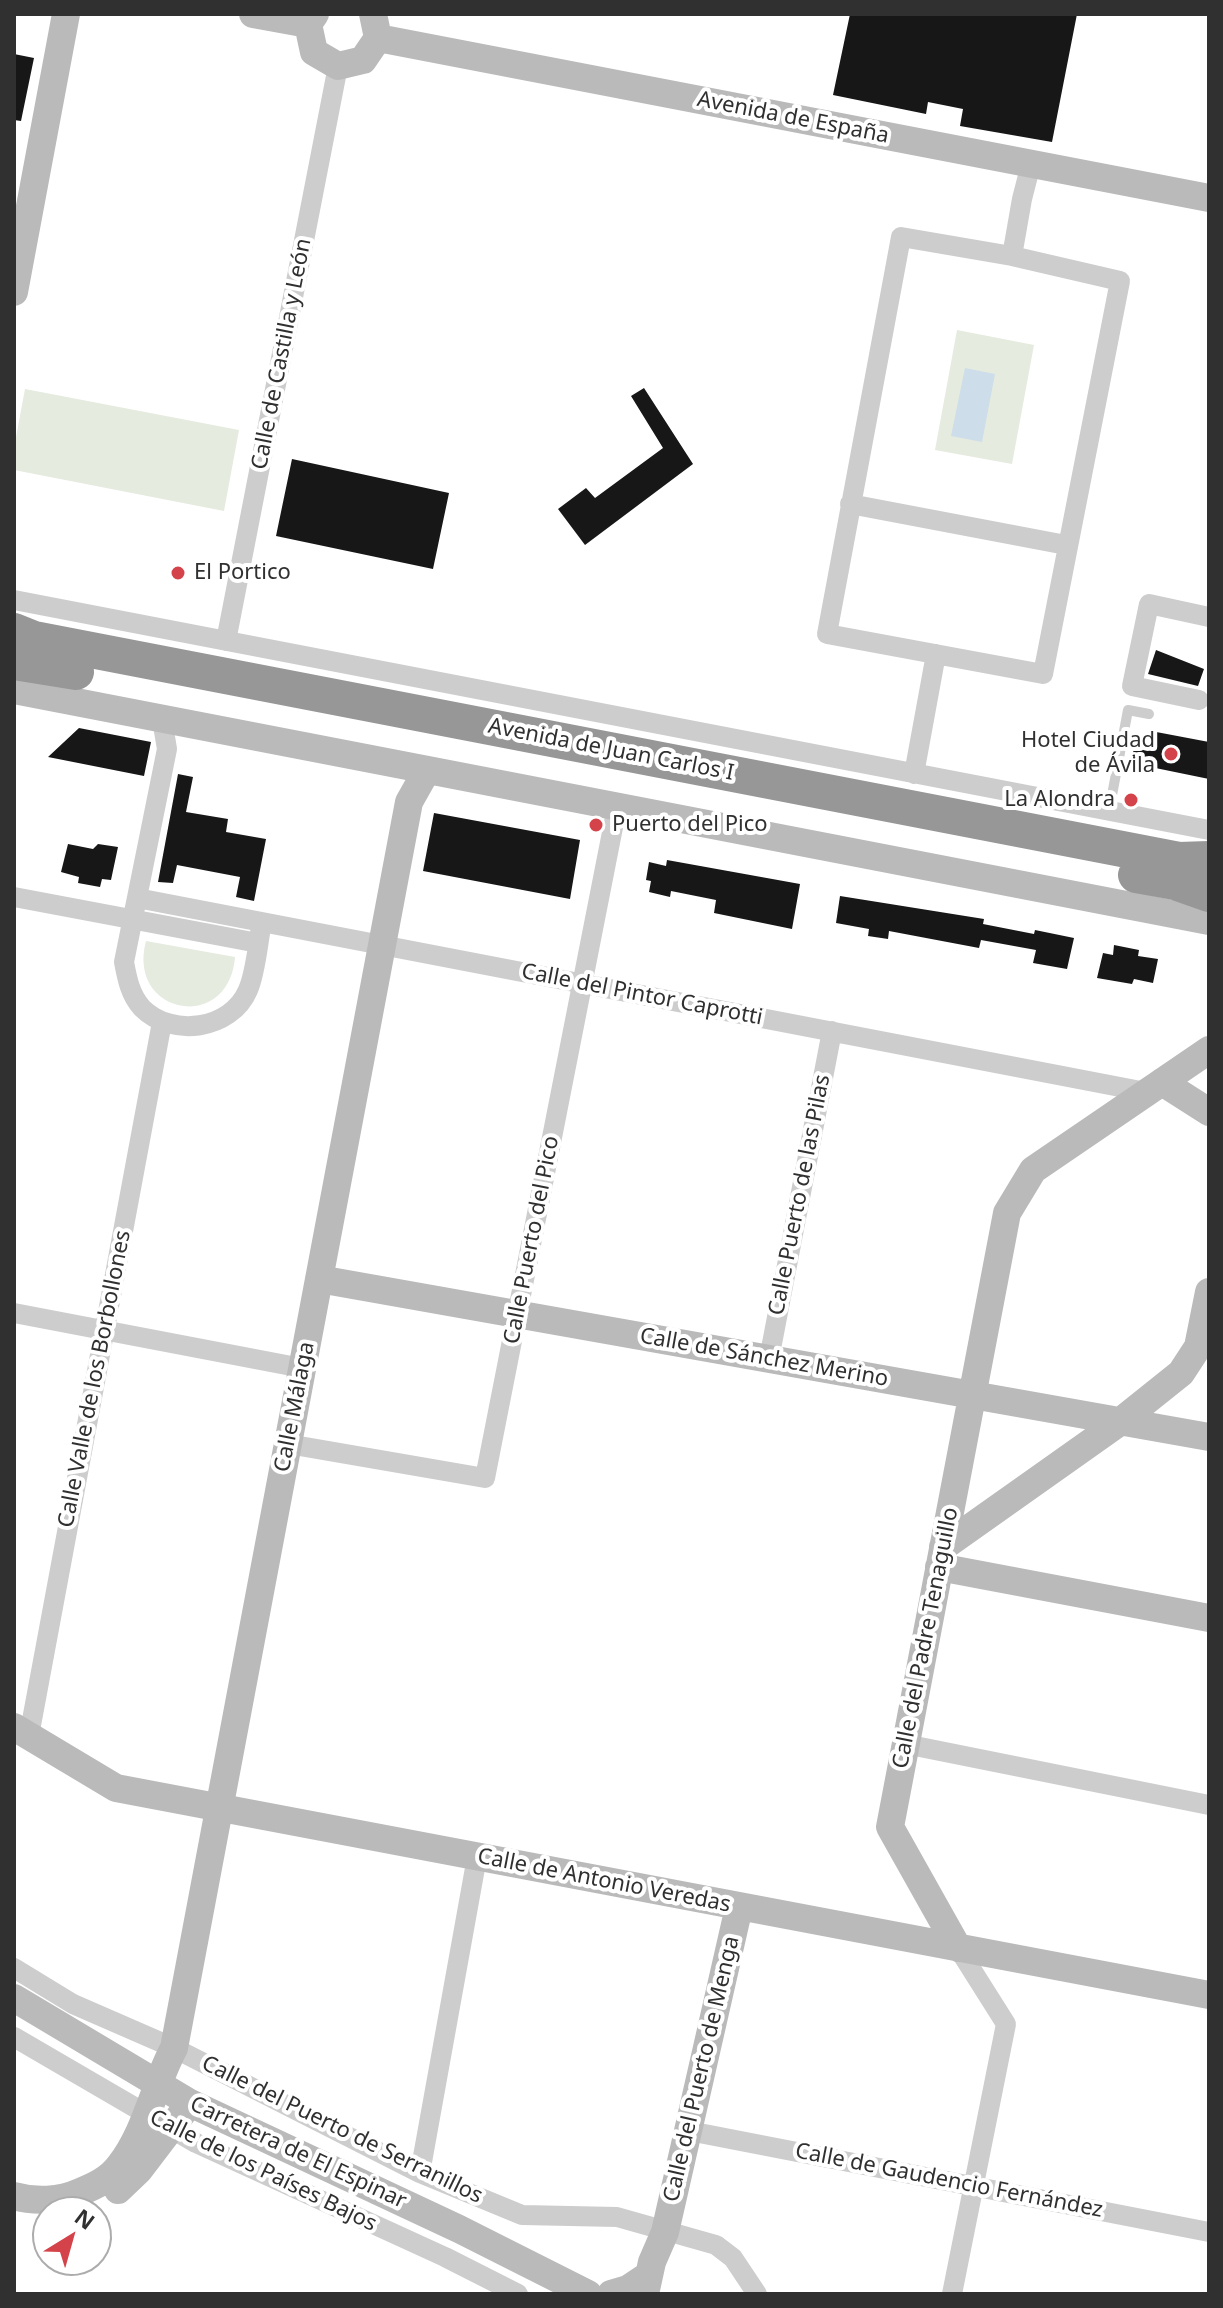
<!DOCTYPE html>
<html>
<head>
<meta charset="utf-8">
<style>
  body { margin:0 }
  #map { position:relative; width:1223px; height:2308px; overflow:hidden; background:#fff; font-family:"Noto Sans",sans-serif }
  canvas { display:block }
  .frame { position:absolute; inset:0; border:16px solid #303030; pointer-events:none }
  .north { position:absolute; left:32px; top:2196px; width:80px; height:80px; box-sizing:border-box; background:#fff; border:2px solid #acacac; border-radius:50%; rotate:37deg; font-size:22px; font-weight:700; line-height:32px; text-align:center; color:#303030 }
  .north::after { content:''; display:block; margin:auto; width:28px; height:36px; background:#d5434a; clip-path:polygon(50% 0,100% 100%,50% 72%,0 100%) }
</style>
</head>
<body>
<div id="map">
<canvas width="1223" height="2308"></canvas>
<div class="frame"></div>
<div class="north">N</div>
</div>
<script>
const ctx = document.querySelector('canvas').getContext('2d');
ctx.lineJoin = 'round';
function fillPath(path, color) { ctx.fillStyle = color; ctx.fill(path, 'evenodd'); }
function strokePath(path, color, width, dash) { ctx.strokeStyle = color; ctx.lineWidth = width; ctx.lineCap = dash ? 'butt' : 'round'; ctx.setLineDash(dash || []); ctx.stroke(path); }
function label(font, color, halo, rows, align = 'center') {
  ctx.font = font + ' "Noto Sans",sans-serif'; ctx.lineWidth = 8; ctx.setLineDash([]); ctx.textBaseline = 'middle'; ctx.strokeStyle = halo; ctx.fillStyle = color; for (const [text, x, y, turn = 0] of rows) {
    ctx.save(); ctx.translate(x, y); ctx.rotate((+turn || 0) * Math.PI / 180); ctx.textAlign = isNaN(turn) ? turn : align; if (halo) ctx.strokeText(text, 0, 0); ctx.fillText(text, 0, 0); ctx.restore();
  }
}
const green = new Path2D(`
  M957,330L1034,345L1012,464L935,450Z
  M25,389L239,430L224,511L14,470V448Z
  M146,941L235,957C229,1034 126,1015 146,941Z`);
const water = new Path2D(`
  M965,368L995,374L982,442L951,436Z`);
const building = new Path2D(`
  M850,14H1077L1052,142L960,126L963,109L928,102L926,114L833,95Z
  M14,54L34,58L21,121L14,120Z
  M644,388L693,464L585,545L558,509L586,488L595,498L663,448L631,396Z
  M292,459L449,493L433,569L276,536Z
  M1156,650L1204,669L1198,686L1148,674Z
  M79,728L151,742L144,776L48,757Z
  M1151,731L1209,742V779L1131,763L1136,738L1149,740Z
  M178,774L193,777L186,812L228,819L226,832L266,839L254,901L236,897L240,877L177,865L173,883L158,882Z
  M434,813L580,840L570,899L423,871Z
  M68,844L93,849L98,844L118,847L111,880L102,879L100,887L78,883L79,877L61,872Z
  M667,860L800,884L792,929L714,913L716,900L671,891L670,897L649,892L651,881L646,880L649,862L666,866Z
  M840,896L984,919L983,924L1034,934L1035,930L1074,938L1067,969L1033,963L1036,950L981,940L979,948L889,931L888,939L868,936L869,929L836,923Z
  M1114,945L1139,950L1138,956L1158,959L1153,983L1134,979L1132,984L1097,978L1103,953L1113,955Z`);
const lane = new Path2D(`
  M1109,811L1128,710L1149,714`);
const street = new Path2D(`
  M901,237L1012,256L1120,281L1043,674L827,634Z
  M1012,256L1022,199L1031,164
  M850,504L1066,545
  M14,600L1209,830
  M226,641L338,66
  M1199,700L1132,686L1149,604L1209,617
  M162,719L167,749L124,962C127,978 130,995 142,1008C172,1038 231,1030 248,990C256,972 258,941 262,922
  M914,774L936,654
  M14,897L258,943
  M137,898L1146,1092
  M14,1313L302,1368
  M769,1359L832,1031
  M288,1444L485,1478L617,807
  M29,1736L162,1022
  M905,1744L1209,1805
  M14,1968L73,2004L174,2048L420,2173L522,2215L617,2217L716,2245L733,2258L757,2294
  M14,2037L196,2143L445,2257L518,2294
  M689,2131L1209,2232
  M420,2173L477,1857
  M952,2294L1006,2024L958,1948`);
const secondary = new Path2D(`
  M253,14L308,24
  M315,14L308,24L314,52L338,66L363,60L378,38L373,14
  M378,38L1209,198
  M14,292L66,14
  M14,690L1209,921
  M1162,1082L1209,1112
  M319,1279L1209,1437
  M943,1547L1121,1421L1181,1373L1198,1347L1209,1292
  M939,1567L1209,1618
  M14,1727L116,1788L1209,1995
  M958,1948L890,1827L1007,1213L1033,1170L1209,1050
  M14,1998L190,2103L459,2229L588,2294
  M118,2190L139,2170L190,2103
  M14,2196C35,2202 60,2201 80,2192C95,2186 110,2179 120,2165C146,2132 154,2085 174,2048L409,802L427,770
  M611,2294L628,2289L649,2275
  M645,2294L652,2262L665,2232L739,1907`);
const highway = new Path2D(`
  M14,631L34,639L1179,860L1209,859
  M14,662L76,672
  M1136,875L1175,882L1209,894`);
const markers = [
  [178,573,8,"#d5434a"],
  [1171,754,8,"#d5434a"],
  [1131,800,8,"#d5434a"],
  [596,825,8,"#d5434a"]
];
const streetNames = [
  ["Avenida de España",793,118,11],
  ["Calle de Castilla y León",282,354,-79],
  ["Avenida de Juan Carlos I",611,750,11],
  ["Calle del Pintor Caprotti",642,995,11],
  ["Calle Puerto de las Pilas",800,1195,-79],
  ["Calle Puerto del Pico",532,1240,-79],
  ["Calle de Sánchez Merino",764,1358,10],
  ["Calle Valle de los Borbollones",95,1379,-79],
  ["Calle Málaga",295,1407,-79],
  ["Calle del Padre Tenaguillo",926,1638,-79],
  ["Calle de Antonio Veredas",604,1881,11],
  ["Calle del Puerto de Menga",702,2069,-77],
  ["Calle del Puerto de Serranillos",342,2130,26],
  ["Carretera de El Espinar",298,2153,25],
  ["Calle de los Países Bajos",263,2171,26],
  ["Calle de Gaudencio Fernández",949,2181,11]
];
const poiNames = [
  ["El Portico",194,573],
  ["Hotel Ciudad",1155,741,"right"],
  ["de Ávila",1155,766,"right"],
  ["La Alondra",1115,800,"right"],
  ["Puerto del Pico",612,825]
];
fillPath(green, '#e5ebdf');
fillPath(water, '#cddde9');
fillPath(building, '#171717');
strokePath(lane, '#cdcdcd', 10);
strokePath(street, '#cdcdcd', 20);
strokePath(secondary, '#bababa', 28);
strokePath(highway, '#979797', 36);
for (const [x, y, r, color] of markers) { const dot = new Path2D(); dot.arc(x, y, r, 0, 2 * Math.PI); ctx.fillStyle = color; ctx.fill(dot); strokePath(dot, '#fff', 3); }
label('22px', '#303030', '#fff', streetNames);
label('22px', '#303030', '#fff', poiNames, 'left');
</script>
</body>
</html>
